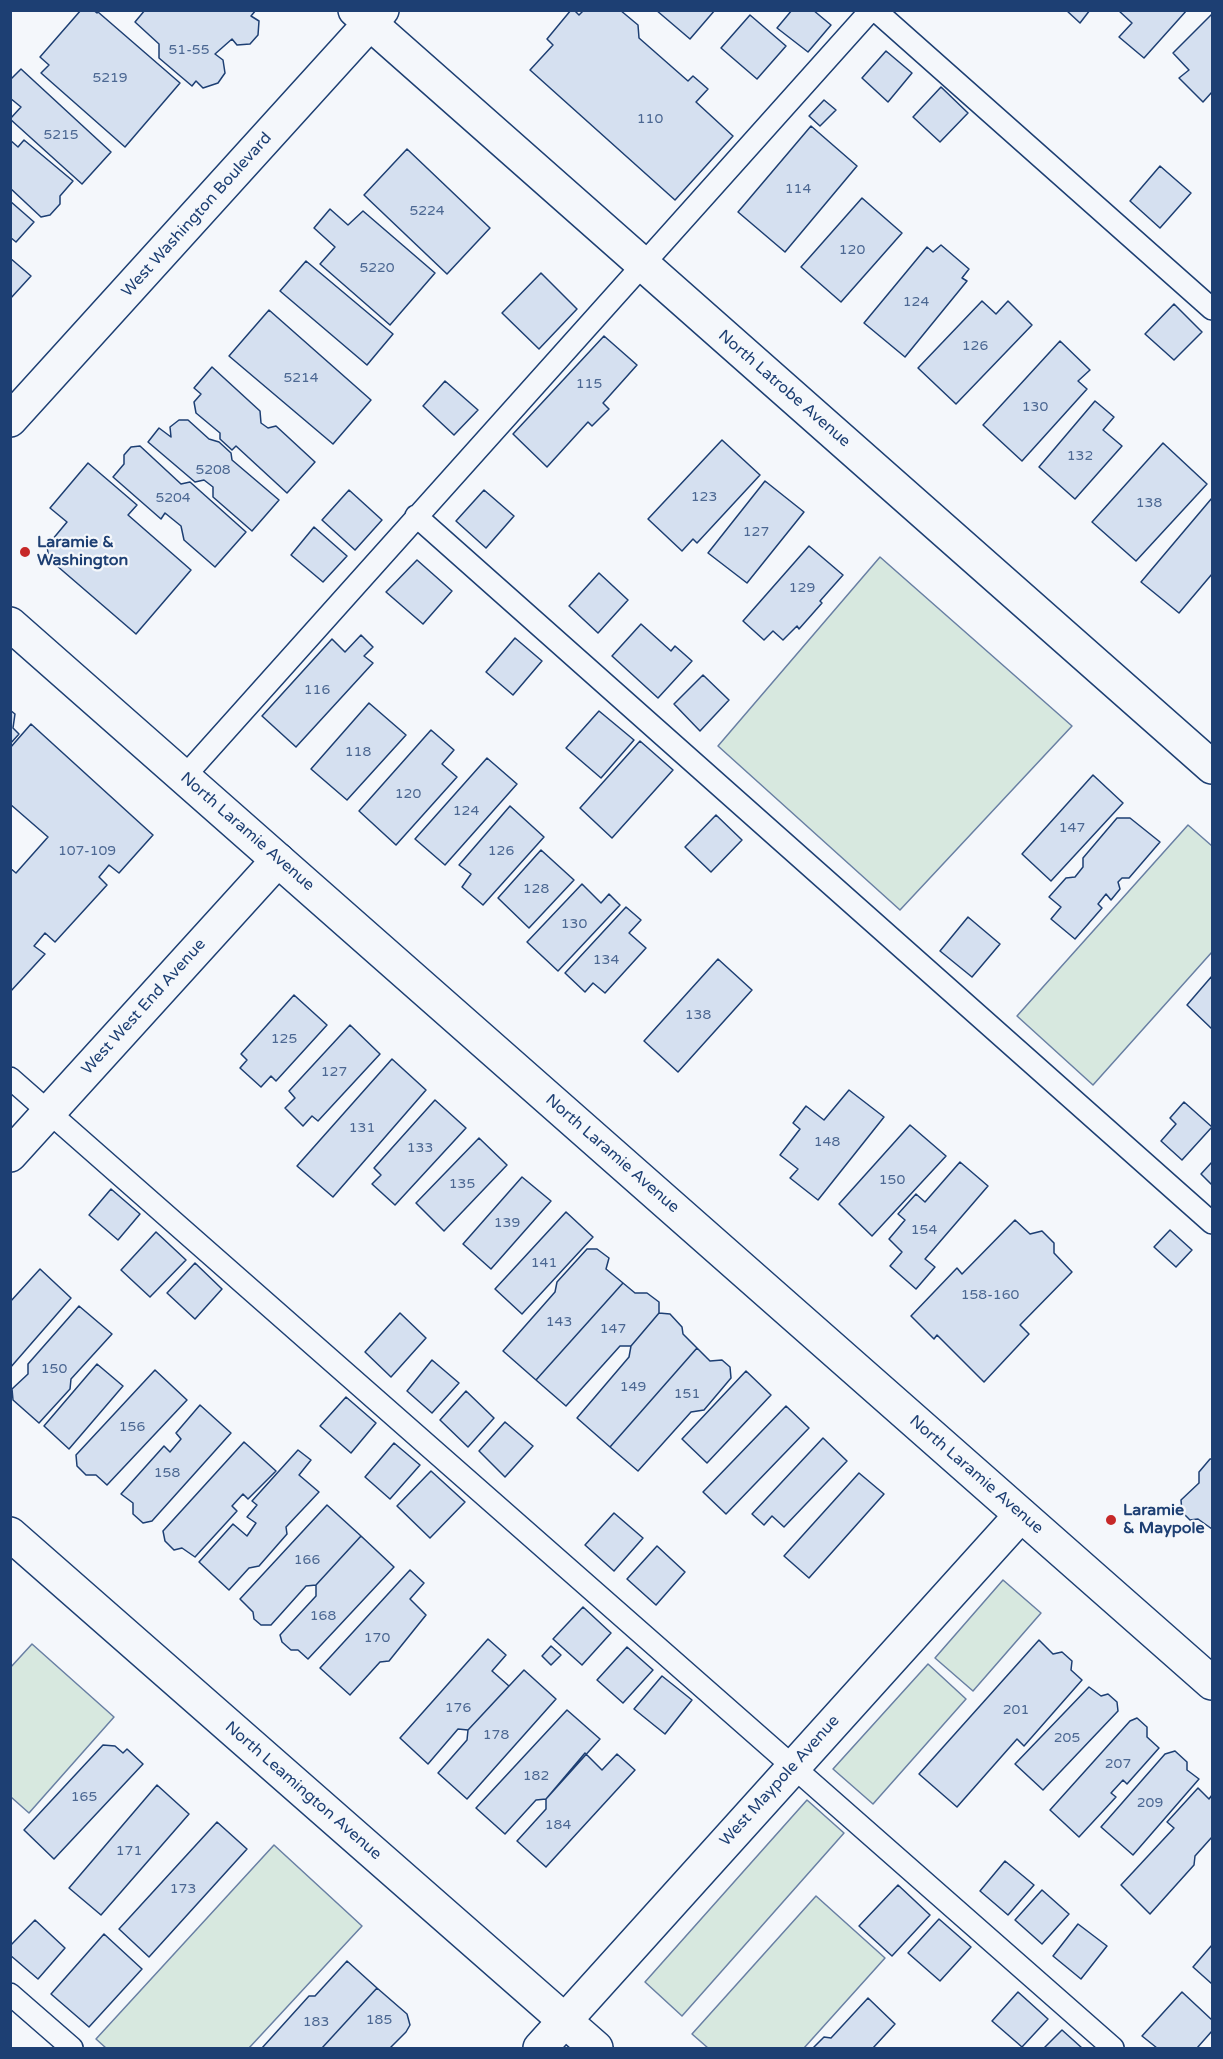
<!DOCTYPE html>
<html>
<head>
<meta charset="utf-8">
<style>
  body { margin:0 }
  #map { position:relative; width:1223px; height:2059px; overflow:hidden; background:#f4f7fb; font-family:"Varela Round",sans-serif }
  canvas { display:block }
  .frame { position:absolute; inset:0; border:12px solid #1d3f73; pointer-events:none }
</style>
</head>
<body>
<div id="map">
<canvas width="1223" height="2059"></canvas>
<div class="frame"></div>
</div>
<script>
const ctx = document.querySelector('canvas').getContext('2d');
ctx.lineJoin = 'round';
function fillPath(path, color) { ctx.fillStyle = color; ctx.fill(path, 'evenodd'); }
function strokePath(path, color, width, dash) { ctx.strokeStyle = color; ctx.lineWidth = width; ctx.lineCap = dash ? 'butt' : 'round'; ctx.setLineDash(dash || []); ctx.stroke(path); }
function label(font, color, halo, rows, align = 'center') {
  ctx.font = font + ' "Varela Round",sans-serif'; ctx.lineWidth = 4.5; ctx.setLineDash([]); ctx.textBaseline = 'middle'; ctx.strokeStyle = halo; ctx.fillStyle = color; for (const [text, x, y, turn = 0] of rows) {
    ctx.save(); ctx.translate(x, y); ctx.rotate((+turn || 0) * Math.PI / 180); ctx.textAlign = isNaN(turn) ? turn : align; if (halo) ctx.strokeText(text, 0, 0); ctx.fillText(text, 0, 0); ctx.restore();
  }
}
const green = new Path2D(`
  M880,557L1072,726L900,910L718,746Z
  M1188,825L1212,846V952L1093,1085L1017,1016Z
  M1003,1580L1041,1613L973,1691L935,1658Z
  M32,1644L114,1717L29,1813L11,1797L10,1668Z
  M928,1664L966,1699L873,1804L833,1769Z
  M807,1800L844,1833L682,2016L645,1982Z
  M274,1845L362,1926L249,2048H106L96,2039Z
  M816,1896L885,1958L804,2048H708L692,2034Z`);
const building = new Path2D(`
  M81,10H93L97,13L98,12L180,83L125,147L41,73L49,65L40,57Z
  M145,10H256L251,16L259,21L258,35L250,44L237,45L232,39L215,54L223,60L225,73L218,83L203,88L196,81L192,86L159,58V44L135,22Z
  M571,10H574L579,15L584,10H620L638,25L639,38L688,81L693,76L708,89L696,102L733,136L675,200L530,70L553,45L547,39Z
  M656,10H715L690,39Z
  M792,10H813L831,25L808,52L777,28Z
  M1066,10H1090L1080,23Z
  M1118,10H1187L1144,58L1119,37L1132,23Z
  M1212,14V92L1203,102L1179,78L1189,70L1173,53Z
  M750,15L786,46L757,79L721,48Z
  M886,51L912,73L888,102L862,78Z
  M21,69L111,152L82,184L10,119L21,107L10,98V80Z
  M941,87L968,113L940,142L913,117Z
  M824,100L836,110L820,126L809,116Z
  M811,126L857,166L785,252L738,212Z
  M10,140L18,147L24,140L73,181L60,196V204L50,215L41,217L10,188Z
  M407,149L490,228L447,274L364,195Z
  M1160,166L1191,193L1160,228L1130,201Z
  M862,198L902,233L841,302L801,267Z
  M10,201L34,222L16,242L10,237Z
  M330,209L348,225L363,211L435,273L390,325L320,264L335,247L314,228Z
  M941,245L969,269L962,278L967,281L905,357L864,323L927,247L933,252Z
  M10,258L31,276L10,299Z
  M306,261L393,334L367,365L280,291Z
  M541,273L577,309L539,349L502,313Z
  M982,301L996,314L1008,301L1032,325L956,404L918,368Z
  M1174,304L1202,332L1174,360L1145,334Z
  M269,310L371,400L333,444L229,356Z
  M604,336L637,365L603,403L609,409L592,426L588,422L547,467L513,434Z
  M1060,341L1090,370L1078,381L1087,389L1022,461L983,425Z
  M212,367L260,411L261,423L268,428L276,426L315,462L287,493L236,446L232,450L220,439V433L196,413L194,402L201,394L194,388Z
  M445,381L478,410L454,435L423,406Z
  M1095,401L1114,417L1103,430L1122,446L1075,499L1039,467Z
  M179,420H188L209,439L219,442L231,453L232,460L279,500L252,531L213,497V487L204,480L195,482L148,442L159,428L171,437L170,427Z
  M722,440L760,475L697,543L693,539L682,551L648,519Z
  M1163,443L1207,484L1136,561L1092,522Z
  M140,446L181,484L190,482L246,532L215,567L184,540L181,526L165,513L161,519L113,477L124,464V455L131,447Z
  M88,463L137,505L128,515L191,570L136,634L49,559L47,546L67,522L50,508Z
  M765,481L804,512L747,583L708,553Z
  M349,490L382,520L355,550L322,520Z
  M484,490L514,516L486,548L456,521Z
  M1212,498V574L1179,613L1141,582Z
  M314,527L347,556L323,582L291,555Z
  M809,546L843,575L820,601L822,603L799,629L797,626L783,640L773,631L764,640L743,621Z
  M417,560L452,591L423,624L386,592Z
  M599,573L628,600L598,633L569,606Z
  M641,624L671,651L675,646L692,661L658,698L612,656Z
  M361,635L373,647L364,656L373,663L296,747L262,716L332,639L345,652Z
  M515,638L542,661L513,695L486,672Z
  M703,675L729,700L700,731L674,704Z
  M369,703L406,735L347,800L311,769Z
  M10,710L15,714L13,728L19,734L10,744Z
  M599,711L634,740L601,778L566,748Z
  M31,724L153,835L119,873L109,865L99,877L107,885L55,942L45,933L34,946L45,954L10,992V868L16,873L48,837L10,804V748Z
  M431,730L454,750L442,764L457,777L396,845L359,811Z
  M640,741L673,770L612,838L580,808Z
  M487,758L517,784L445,865L415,839Z
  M1093,775L1123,803L1051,881L1022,854Z
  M510,806L544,837L483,905L462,887L471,874L459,865Z
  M716,815L742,840L711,872L685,847Z
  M1117,818H1130L1160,842L1129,878H1122L1118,882L1120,889L1111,900L1106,894L1098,904L1102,908L1075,939L1051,919L1061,907L1049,897L1066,878L1075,877L1083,867V858Z
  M541,850L574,880L529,928L498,898Z
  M582,884L601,903L609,894L620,905L558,971L527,942Z
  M626,907L641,920L629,933L646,948L605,993L593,983L585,992L565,973Z
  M968,917L1000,944L972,977L940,951Z
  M718,959L752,990L678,1072L644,1041Z
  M1212,976V1029L1187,1005Z
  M294,995L327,1025L276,1081L271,1076L261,1087L240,1068L247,1060L241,1054Z
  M350,1025L380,1054L318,1121L312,1116L303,1126L285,1108L295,1098L289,1091Z
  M392,1059L426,1090L333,1197L297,1166Z
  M849,1090L884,1117L818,1200L790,1178L798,1169L780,1155L800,1129L793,1123L806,1106L824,1120Z
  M435,1100L466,1128L395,1205L372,1184L381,1175L374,1168Z
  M1184,1102L1212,1127L1182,1160L1161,1141L1176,1124L1170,1118Z
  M910,1125L946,1156L872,1236L839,1204Z
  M479,1138L507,1165L444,1231L416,1203Z
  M960,1162L988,1186L925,1259L935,1267L916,1289L890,1266L902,1252L889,1239L905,1220L898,1214L916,1194L925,1202Z
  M1212,1162V1185L1201,1174Z
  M522,1177L551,1201L491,1269L463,1244Z
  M111,1189L140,1214L118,1240L89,1215Z
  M566,1212L593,1237L522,1314L495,1289Z
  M1015,1220L1030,1234L1042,1231L1054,1243V1253L1072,1272L1020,1325L1029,1334L984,1382L937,1335L934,1339L911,1316L957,1268L962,1274Z
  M1170,1230L1192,1250L1176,1267L1154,1247Z
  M156,1232L186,1260L150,1297L121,1270Z
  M587,1249H597L609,1258L606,1269L623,1283L536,1380L503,1351L555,1292L557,1282Z
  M195,1263L222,1289L195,1319L167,1293Z
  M40,1269L71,1298L10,1368V1302Z
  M623,1283L635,1293H647L659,1302V1313L631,1346H620L566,1406L536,1380Z
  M79,1306L112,1334L71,1379L70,1389L39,1423L13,1400L12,1389L28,1374V1364Z
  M400,1313L426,1338L391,1377L365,1352Z
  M659,1313L670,1314L682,1327L683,1334L697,1348L610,1447L577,1418L629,1357L631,1346Z
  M697,1348L710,1361L722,1360L730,1367L731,1378L704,1410L691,1412L638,1471L610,1447Z
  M432,1360L459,1383L432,1413L407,1391Z
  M97,1364L123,1386L69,1449L44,1426Z
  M155,1370L187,1400L107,1485L96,1475H86L77,1466L76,1455Z
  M746,1371L771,1395L707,1463L682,1439Z
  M466,1391L494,1418L468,1447L440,1420Z
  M346,1397L376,1423L351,1453L320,1426Z
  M200,1405L231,1433L152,1521L143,1523L133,1514V1503L121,1494L164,1446L170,1452L181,1439L176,1433Z
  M786,1406L809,1428L726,1514L703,1492Z
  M505,1422L533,1446L505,1477L479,1451Z
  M823,1438L847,1461L784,1527L772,1516L764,1525L752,1514Z
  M244,1442L276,1471L248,1499L243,1494L232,1506L237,1511L195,1557L182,1548L174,1550L165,1541L163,1531Z
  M394,1443L420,1465L390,1499L365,1477Z
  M298,1450L311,1460L299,1475L319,1492L286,1527L287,1534L259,1566L249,1568L229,1590L199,1562L233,1524L247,1536L256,1523L247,1517L257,1505L252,1501Z
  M1210,1459H1212V1529L1198,1519L1190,1520L1182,1512L1181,1500L1199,1483V1472Z
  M431,1471L465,1502L430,1538L397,1506Z
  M859,1473L884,1494L809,1578L784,1556Z
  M327,1505L361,1536L316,1585L306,1586L271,1625H261L254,1619L253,1612L240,1599Z
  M614,1513L643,1538L614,1571L585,1545Z
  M361,1536L394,1567L308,1659L298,1650H291L282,1642L280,1635L316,1596V1585Z
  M657,1546L685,1572L656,1605L627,1579Z
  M410,1570L424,1583L410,1599L426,1615L389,1661L380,1662L350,1695L320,1668Z
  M583,1607L611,1633L582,1665L553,1639Z
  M488,1639L506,1655L492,1671L509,1686L468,1730L458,1729L428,1764L400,1738Z
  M1039,1640L1053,1654L1062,1652L1072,1661L1071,1670L1082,1680L1024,1746L1017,1739L957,1807L919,1774Z
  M551,1646L561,1655L551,1665L542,1656Z
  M627,1647L653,1670L623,1703L597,1680Z
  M524,1670L556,1699L467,1799L438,1773L467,1740L468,1730Z
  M662,1676L692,1700L665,1734L634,1709Z
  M1089,1687L1101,1696L1108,1694L1117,1702L1118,1711L1043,1790L1015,1764Z
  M567,1710L600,1739L546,1799L536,1800L505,1834L476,1808Z
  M1137,1718L1147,1727V1737L1159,1748L1127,1784L1123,1780L1111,1793L1116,1797L1079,1837L1050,1810L1130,1721Z
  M103,1745L115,1746L123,1753L127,1749L143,1764L54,1859L24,1830Z
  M1175,1751L1187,1762V1770L1199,1779L1133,1855L1101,1827L1165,1754Z
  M585,1753L602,1770L617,1754L635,1770L546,1867L517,1841L546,1809V1799Z
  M157,1785L189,1814L101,1915L69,1888Z
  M1198,1788L1209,1799L1212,1795V1837L1195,1856L1194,1865L1150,1914L1121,1885L1174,1828L1167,1822Z
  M217,1822L247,1849L149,1957L119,1929Z
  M1005,1861L1034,1885L1008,1915L980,1891Z
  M898,1885L930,1915L892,1956L859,1926Z
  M1042,1890L1069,1914L1042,1944L1015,1920Z
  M939,1919L971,1947L940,1981L908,1953Z
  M35,1920L65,1948L38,1979L10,1955V1946Z
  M1078,1924L1107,1946L1081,1979L1053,1956Z
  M104,1934L142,1969L89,2027L51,1994Z
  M1212,1945V1984L1193,1967Z
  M347,1961L377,1988L322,2048H262L309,1996H315Z
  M377,1988L407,2014L410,2025L406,2032L390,2048H322Z
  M1018,1992L1048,2019L1022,2047L992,2021Z
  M1182,1992L1212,2020V2031L1197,2048H1157L1142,2036Z
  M868,1998L895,2024L873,2048H813L824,2037L831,2038Z
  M1062,2030L1082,2048H1044Z`);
const lane = new Path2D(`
  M875,10L1212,309
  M416,516L1212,1223
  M184,777L871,10
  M10,1078L1113,2048
  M10,1994L72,2048`);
const street = new Path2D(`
  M355,10L1212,767
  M10,1155L278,860
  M10,1534L596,2048
  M540,2048L1021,1515`);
const secondary = new Path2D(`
  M10,420L382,10
  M10,624L1212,1683`);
const markers = [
  [25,552,6,"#c62828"],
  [1111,1520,6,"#c62828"]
];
const numberNames = [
  ["51-55",189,50],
  ["5219",110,78],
  ["110",650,119],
  ["5215",61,135],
  ["114",798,189],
  ["5224",427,211],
  ["120",852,250],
  ["5220",377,268],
  ["124",916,302],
  ["126",975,346],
  ["5214",301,378],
  ["115",589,384],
  ["130",1035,407],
  ["132",1080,456],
  ["5208",213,470],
  ["123",704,497],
  ["5204",173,498],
  ["138",1149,503],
  ["127",756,532],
  ["129",802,588],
  ["116",317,690],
  ["118",358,752],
  ["120",408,794],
  ["124",466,811],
  ["147",1072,828],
  ["107-109",87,851],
  ["126",501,851],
  ["128",536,889],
  ["130",574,924],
  ["134",606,960],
  ["138",698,1015],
  ["125",284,1039],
  ["127",334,1072],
  ["131",362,1128],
  ["148",827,1142],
  ["133",420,1148],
  ["150",892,1180],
  ["135",462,1184],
  ["139",507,1223],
  ["154",924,1230],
  ["141",544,1263],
  ["158-160",990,1295],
  ["143",559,1322],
  ["147",613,1329],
  ["150",54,1369],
  ["149",633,1387],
  ["151",687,1394],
  ["156",132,1427],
  ["158",167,1473],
  ["166",307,1560],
  ["168",323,1616],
  ["170",377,1638],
  ["176",458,1708],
  ["201",1016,1710],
  ["178",496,1735],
  ["205",1067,1738],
  ["207",1118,1764],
  ["182",536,1776],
  ["165",84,1797],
  ["209",1150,1803],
  ["184",558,1825],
  ["171",129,1851],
  ["173",183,1889],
  ["185",379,2020],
  ["183",316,2022]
];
const streetNames = [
  ["West Washington Boulevard",197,215,-48],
  ["North Latrobe Avenue",784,389,41],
  ["North Laramie Avenue",247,832,41],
  ["West West End Avenue",144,1007,-48],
  ["North Laramie Avenue",612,1154,41],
  ["North Laramie Avenue",976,1475,41],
  ["West Maypole Avenue",780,1781,-48],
  ["North Leamington Avenue",303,1791,41]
];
const poiNames = [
  ["Laramie &",37,543],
  ["Washington",37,561],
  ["Laramie",1123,1511],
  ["& Maypole",1123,1529]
];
fillPath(green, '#d7e8df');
strokePath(green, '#687fa3', 1.5);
fillPath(building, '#d5e0f0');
strokePath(building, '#1d3f73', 1.5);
strokePath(lane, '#1d3f73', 24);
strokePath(street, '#1d3f73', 36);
strokePath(secondary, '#1d3f73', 36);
strokePath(lane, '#f4f7fb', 21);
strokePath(street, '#f4f7fb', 33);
strokePath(secondary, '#f4f7fb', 33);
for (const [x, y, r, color] of markers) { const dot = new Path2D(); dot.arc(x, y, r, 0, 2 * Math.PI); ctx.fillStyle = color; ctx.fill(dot); strokePath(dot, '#f4f7fb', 2); }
label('14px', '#4b6792', null, numberNames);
label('16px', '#1d3f73', '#f4f7fb', streetNames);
label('bold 16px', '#1d3f73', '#f4f7fb', poiNames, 'left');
</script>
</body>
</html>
